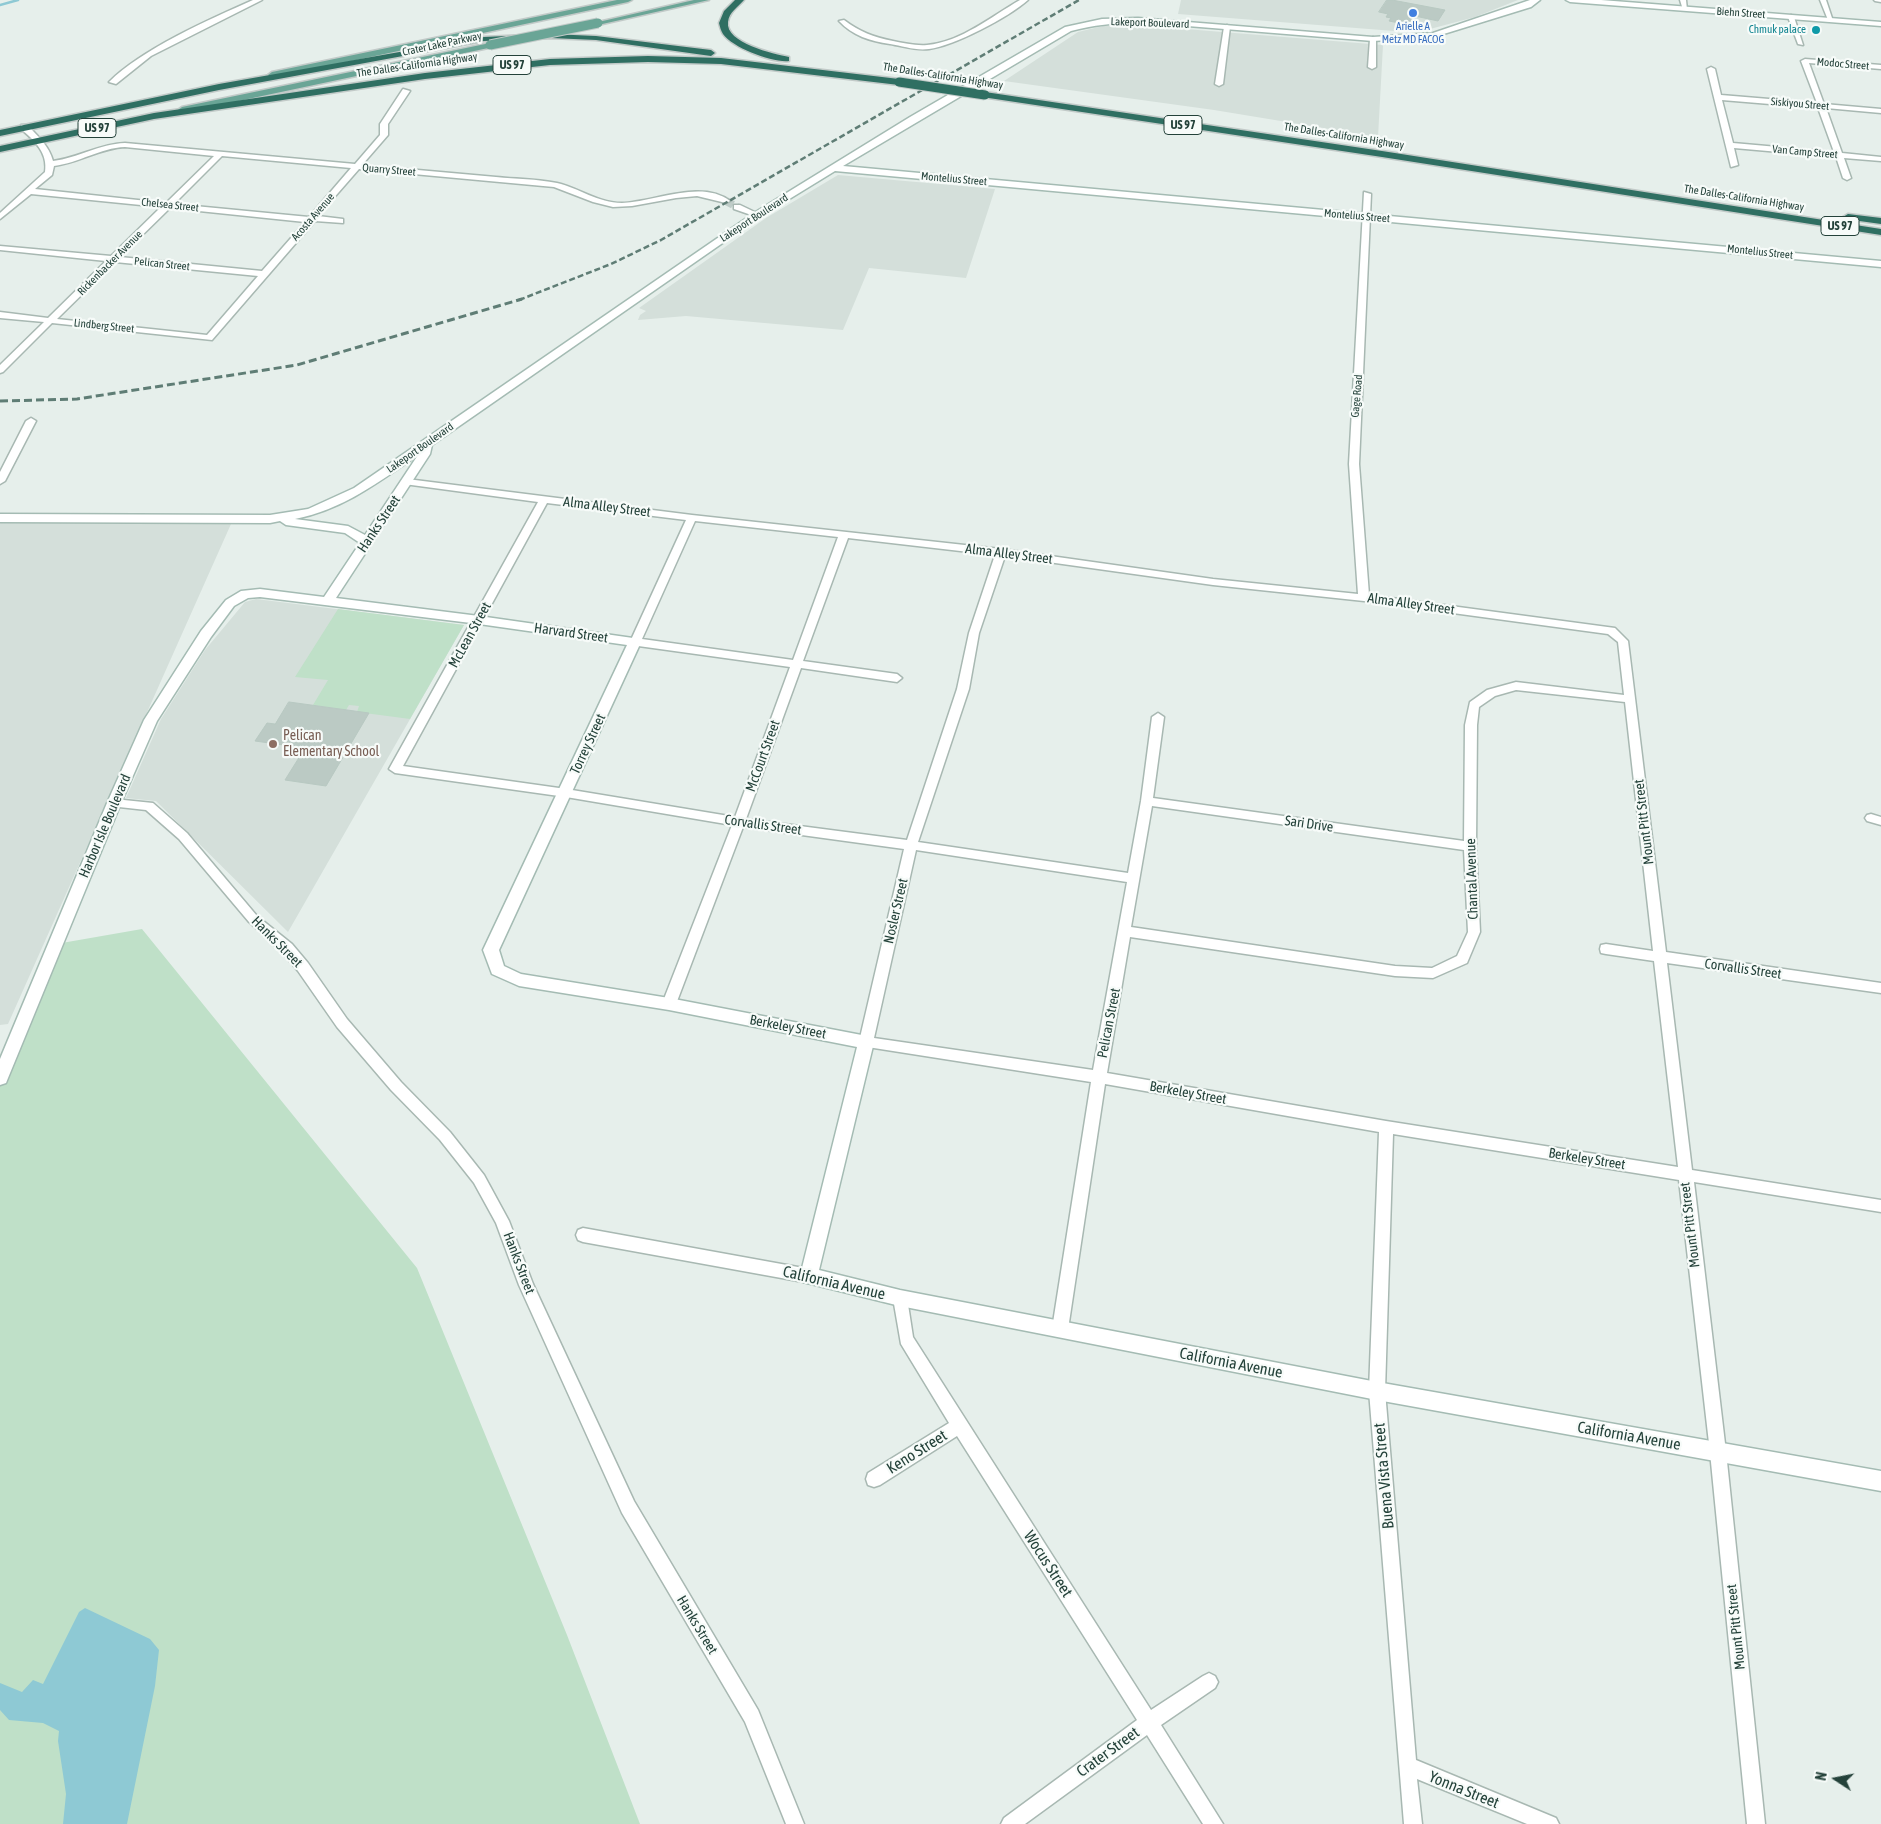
<!DOCTYPE html>
<html>
<head>
<meta charset="utf-8">
<style>
  body { margin:0 }
  #map { position:relative; width:1881px; height:1824px; overflow:hidden; background:#e6efeb; font-family:"Asap Condensed",sans-serif }
  canvas { display:block }
  .north { position:absolute; left:1811px; top:1754px; width:50px; height:50px; -webkit-text-stroke:4px #f7fbf9; paint-order:stroke; rotate:281deg; font-size:14px; font-weight:700; line-height:20px; text-align:center; color:#24423a }
  .north::after { content:''; display:block; margin:auto; width:18px; height:22px; background:#24423a; clip-path:polygon(50% 0,100% 100%,50% 72%,0 100%) }
</style>
</head>
<body>
<div id="map">
<canvas width="1881" height="1824"></canvas>
<div class="north">N</div>
</div>
<script>
const ctx = document.querySelector('canvas').getContext('2d');
ctx.lineJoin = 'round';
function fillPath(path, color) { ctx.fillStyle = color; ctx.fill(path, 'evenodd'); }
function strokePath(path, color, width, dash) { ctx.strokeStyle = color; ctx.lineWidth = width; ctx.lineCap = dash ? 'butt' : 'round'; ctx.setLineDash(dash || []); ctx.stroke(path); }
function label(font, color, halo, rows, align = 'center') {
  ctx.font = font + ' "Asap Condensed",sans-serif'; ctx.lineWidth = 4.5; ctx.setLineDash([]); ctx.textBaseline = 'middle'; ctx.strokeStyle = halo; ctx.fillStyle = color; for (const [text, x, y, turn = 0] of rows) {
    ctx.save(); ctx.translate(x, y); ctx.rotate((+turn || 0) * Math.PI / 180); ctx.textAlign = isNaN(turn) ? turn : align; if (halo) ctx.strokeText(text, 0, 0); ctx.fillText(text, 0, 0); ctx.restore();
  }
}
const built = new Path2D(`
  M1181,0H1518L1475,17L1430,29L1407,32L1178,14Z
  M1136,25L1383,45L1378,137L1214,110L1004,81L1078,32L1103,26Z
  M838,175L995,189L966,278L869,268L843,330L686,316L638,320L640,315L646,311L639,308L766,218Z
  M0,522L231,524L8,1024L0,1025Z
  M256,599L464,625L288,932L156,801L126,798L161,719L205,650L245,602Z`);
const green = new Path2D(`
  M338,609L464,625L410,719L357,712L359,706L349,705L346,710L313,705L328,680L295,677Z
  M142,929L417,1268L567,1635L640,1824H0V1078L56,944Z`);
const water = new Path2D(`
  M85,1608L150,1639L159,1650L155,1686L127,1824H63L66,1794L58,1741L59,1731L43,1723L9,1720L0,1710V1683L22,1692L33,1680L43,1684L79,1612Z`);
const stream = new Path2D(`
  M0,5L18,0`);
const building = new Path2D(`
  M1387,0H1392L1445,10L1438,21L1415,16L1409,25L1389,21L1391,18L1386,17L1388,14L1379,12Z
  M289,702L369,713L326,786L285,780L305,748L255,741L267,723L275,724Z`);
const streetTunnel = new Path2D(`
  M726,201L737,207`);
const street = new Path2D(`
  M253,0H262L151,56L116,84L109,82C142,49 210,19 253,0Z
  M1020,0H1028C1009,17 954,46 929,49C916,51 903,46 890,44C870,41 853,36 839,21L844,20C860,32 873,37 893,41C904,43 916,46 927,45C961,42 992,16 1020,0Z
  M1680,0H1686L1687,10H1683Z
  M1820,0H1826L1833,21L1828,20Z
  M1874,0H1881V2L1875,1Z
  M1791,15L1794,17L1803,45L1798,44L1788,17Z
  M1227,25L1230,27L1223,84L1219,86L1215,84L1224,27Z
  M1373,37L1376,39V67L1372,69L1368,67L1370,39Z
  M1805,59L1881,65V69L1809,63L1824,104L1881,109V113L1826,108L1842,153L1881,157V161L1844,158L1851,178L1847,180L1843,178L1836,157L1734,148L1738,165L1731,167L1707,69L1711,67L1715,69L1721,95L1817,103L1801,61ZM1722,100L1818,108L1834,152L1733,143Z
  M403,89L410,91L388,124V135L362,165C407,169 451,173 496,177C516,179 537,179 557,183C579,188 598,203 622,203C654,202 702,179 730,201L726,203L697,196L676,198L632,206L613,207L593,202L554,187L359,169L318,216L343,219V223L315,221L212,340L52,323L3,372L0,373V365L44,322L0,318V312L48,318L106,261L0,250V246L111,256L161,207L31,194L0,219V213L45,172C48,153 35,141 21,129V125H27C38,136 49,146 53,161C78,158 99,144 125,143L355,164L380,135V124ZM125,147L214,156L166,203L35,189L52,175L54,166C79,163 100,148 125,147ZM222,156L351,168L309,217L174,204ZM170,208L305,222L262,271L120,257ZM115,262L258,276L207,335L57,319Z
  M1364,192L1371,194L1359,464L1369,595L1615,628L1628,641L1666,952L1881,983V993L1667,963L1692,1170L1881,1200V1212L1694,1182L1726,1452L1765,1824H1747L1710,1452L1679,1180L1393,1134L1385,1391L1416,1760L1556,1818L1559,1824H1527L1417,1779L1422,1824H1404L1369,1391L1379,1132L1105,1084L1068,1329L1065,1334L1060,1336L1055,1334L1052,1329L1091,1082L861,1046L859,1042L904,849L743,827L676,1004L674,1008L669,1009L664,1008L662,1004L732,825L566,797L395,773L389,769L538,502L404,484V480L407,479L692,515L1001,549L1213,579L1358,594L1349,464ZM547,503L686,520L630,642L631,645L790,667L735,817L566,789L403,766ZM695,521L838,537L793,660L642,639ZM848,538L995,555L969,633L957,689L907,840L746,819L801,668L897,682L902,678L897,674L803,661ZM1005,556L1213,585L1364,601L1608,634L1618,642L1624,695L1516,682L1487,690L1470,702L1465,725L1464,841L1153,798L1164,717L1158,713L1152,717L1141,801L1128,873L918,842L969,689L979,633ZM1516,690L1625,702L1653,951L1606,944L1601,945L1600,949L1601,953L1606,954L1654,961L1678,1167L1386,1121L1107,1073L1130,937L1395,976L1433,978L1467,963L1480,932L1476,846L1477,725L1479,707L1495,696ZM1152,806L1464,850L1468,932L1457,956L1432,968L1395,966L1131,927ZM916,850L1127,882L1093,1070L874,1038Z
  M734,205H740L761,215L757,217L734,209Z
  M31,418L36,421L5,481L0,484V472L26,421Z
  M114,799L153,803L187,833L257,916L292,944L308,963L347,1019L401,1082L450,1132L484,1175L509,1221L533,1284L634,1501L758,1710L804,1824H786L745,1722L622,1513L519,1285L496,1223L474,1183L440,1140L391,1090L337,1027L298,971L282,952L249,922L179,839L146,810L110,806L108,803L110,800Z
  M1871,814L1881,817V825L1867,821L1865,818L1867,815Z
  M583,1228L809,1269L814,1271L816,1276L814,1281L809,1283L583,1242L578,1240L576,1235L578,1230Z
  M900,1291L905,1293L907,1298L913,1337L1151,1710L1203,1676L1209,1673L1215,1676L1218,1682L1215,1688L1161,1725L1223,1824H1203L1147,1735L1025,1824H1001L1004,1818L1137,1720L957,1436L880,1485L874,1487L868,1485L866,1479L868,1473L949,1423L901,1344L893,1298L895,1293Z`);
const secondary = new Path2D(`
  M1530,0H1540L1531,7L1434,37L1373,41L1138,22C1115,23 1093,25 1071,31L843,166L1881,261V267L835,171L760,217L432,445L430,454L336,598L479,616L640,639L641,642L499,950L504,966L521,974L669,998L872,1037L874,1042L819,1270L900,1290L1377,1382L1881,1471V1491L1377,1400L900,1306L803,1282L800,1276L857,1047L669,1010L519,986L492,974L483,950L627,645L479,624L260,597L248,598L234,606L211,637L157,721L121,803L8,1078L6,1083L0,1085V1059L107,803L144,720L201,631L226,600L241,591L260,589L324,597L360,543L345,533L286,525L280,521L270,523L0,522V514L270,515L308,509L354,488L754,213L910,117L1065,27L1102,19L1138,18L1373,37L1433,33ZM418,455L365,535L348,526L295,519C342,510 379,482 418,455Z
  M1566,0H1601L1881,22V26L1570,2Z`);
const primary = new Path2D(`
  M617,0H632L628,2L272,78L268,75L272,72Z
  M694,0H709L598,25L594,23Z
  M490,43H493V47L182,113L178,110L182,107Z`);
const highway = new Path2D(`
  M735,0H744C738,7 729,12 728,22C725,43 774,54 789,57V61C773,63 733,48 723,34C721,31 720,27 719,23L724,11Z
  M551,34L596,36L711,50L715,53L711,56L596,40L551,38L484,41L219,90L0,136V130L219,84L484,37Z
  M648,56L721,58L899,79L903,82L899,85L721,64L648,62L550,65L425,79L154,119L0,152V146L154,113L425,73L550,59Z
  M985,92L1382,151L1881,229V235L1382,157L982,97L981,95Z
  M1848,214L1881,218V224L1845,219L1843,217Z`);
const railFar1 = new Path2D(`
  M519,300L611,264L661,240L1079,0`);
const rail = new Path2D(`
  M0,401L77,399L297,365L522,299`);
const primaryBridge = new Path2D(`
  M490,45L598,23`);
const highwayBridge = new Path2D(`
  M899,82L985,95`);
const markers = [
  [1413,13,5,"#3f7fe0"],
  [1816,30,5,"#0f9aa8"],
  [273,744,5,"#8d6e63"]
];
const farStreetnames = [
  ["Biehn Street",1741,13,4],
  ["Lakeport Boulevard",1150,23,2],
  ["Crater Lake Parkway",442,44,-12],
  ["Modoc Street",1843,64,5],
  ["The Dalles-California Highway",417,65,-8],
  ["The Dalles-California Highway",943,76,9],
  ["Siskiyou Street",1800,104,5],
  ["The Dalles-California Highway",1344,136,9],
  ["Van Camp Street",1805,152,5],
  ["Quarry Street",389,170,5],
  ["Montelius Street",954,179,5],
  ["The Dalles-California Highway",1744,198,9],
  ["Chelsea Street",170,205,6],
  ["Montelius Street",1357,216,5],
  ["Acosta Avenue",313,217,-49],
  ["Lakeport Boulevard",754,218,-33],
  ["Montelius Street",1760,252,6],
  ["Rickenbacker Avenue",110,263,-45],
  ["Pelican Street",162,264,6],
  ["Lindberg Street",104,326,6],
  ["Gage Road",1357,396,-85],
  ["Lakeport Boulevard",420,448,-35]
];
const farShopnames = [
  ["Arielle A",1413,27],
  ["Metz MD FACOG",1413,40]
];
const farCulturenames = [
  ["Chmuk palace",1806,30]
];
const shields = [
  [512,65,38],
  [1183,125,38],
  [97,128,38],
  [1840,226,38]
];
const shieldNames = [
  ["US 97",512,65],
  ["US 97",1183,125],
  ["US 97",97,128],
  ["US 97",1840,226]
];
const streetNames = [
  ["Alma Alley Street",607,507,7],
  ["Hanks Street",379,524,-56],
  ["Alma Alley Street",1009,554,7],
  ["Alma Alley Street",1411,604,8],
  ["Harvard Street",571,633,8],
  ["McLean Street",470,635,-61],
  ["Torrey Street",588,744,-65],
  ["McCourt Street",763,756,-70],
  ["Mount Pitt Street",1644,822,-97],
  ["Sari Drive",1309,824,8],
  ["Corvallis Street",763,825,8],
  ["Harbor Isle Boulevard",105,826,-67],
  ["Chantal Avenue",1472,879,-92],
  ["Nosler Street",896,911,-77],
  ["Hanks Street",277,942,45],
  ["Corvallis Street",1743,969,8],
  ["Pelican Street",1109,1023,-79],
  ["Berkeley Street",788,1027,11],
  ["Berkeley Street",1188,1093,10],
  ["Berkeley Street",1587,1159,9],
  ["Mount Pitt Street",1690,1225,-97],
  ["Hanks Street",519,1263,69],
  ["Hanks Street",697,1625,59],
  ["Mount Pitt Street",1736,1627,-96]
];
const educationNames = [
  ["Pelican",283,736],
  ["Elementary School",283,752]
];
const nearStreetnames = [
  ["California Avenue",834,1283,13],
  ["California Avenue",1231,1363,11],
  ["California Avenue",1629,1436,10],
  ["Keno Street",917,1452,-32],
  ["Buena Vista Street",1384,1476,-95],
  ["Wocus Street",1048,1564,57],
  ["Crater Street",1108,1752,-36],
  ["Yonna Street",1464,1790,22]
];
fillPath(built, '#d4dfda');
fillPath(green, '#bfe0c8');
fillPath(water, '#8ec9d4');
strokePath(stream, '#8ec9d4', 2.5);
fillPath(building, '#bbcac4');
strokePath(building, '#b8c9c2', 1);
strokePath(streetTunnel, '#bfccc8', 8, [8, 4]);
strokePath(street, '#a8b8b2', 3);
strokePath(secondary, '#a4bbb3', 3);
strokePath(primary, '#c2cac8', 3);
strokePath(highway, '#c2cac8', 3);
fillPath(street, '#fff');
fillPath(secondary, '#fff');
fillPath(primary, '#6aa596');
fillPath(highway, '#2f6f62');
strokePath(railFar1, '#5f7d75', 2.5, [6, 3]);
strokePath(rail, '#5f7d75', 3, [8, 4]);
strokePath(primaryBridge, '#c2cac8', 11, []);
strokePath(highwayBridge, '#c2cac8', 11, []);
strokePath(primaryBridge, '#6aa596', 9);
strokePath(highwayBridge, '#2f6f62', 9);
for (const [x, y, r, color] of markers) { const dot = new Path2D(); dot.arc(x, y, r, 0, 2 * Math.PI); ctx.fillStyle = color; ctx.fill(dot); strokePath(dot, '#f7fbf9', 2); }
label('11px', '#24423a', '#f7fbf9', farStreetnames);
label('11px', '#366cbe', '#f7fbf9', farShopnames);
label('11px', '#0d838f', '#f7fbf9', farCulturenames, 'right');
for (const [x, y, w] of shields) { const box = new Path2D(); box.roundRect(x - w / 2, y - 9.5, w, 19, 4); ctx.fillStyle = '#f7fbf9'; ctx.fill(box); strokePath(box, '#24423a', 1); }
label('bold 12px', '#24423a', null, shieldNames);
label('14px', '#24423a', '#f7fbf9', streetNames);
label('14px', '#785e54', '#f7fbf9', educationNames, 'left');
label('16px', '#24423a', '#f7fbf9', nearStreetnames);
</script>
</body>
</html>
